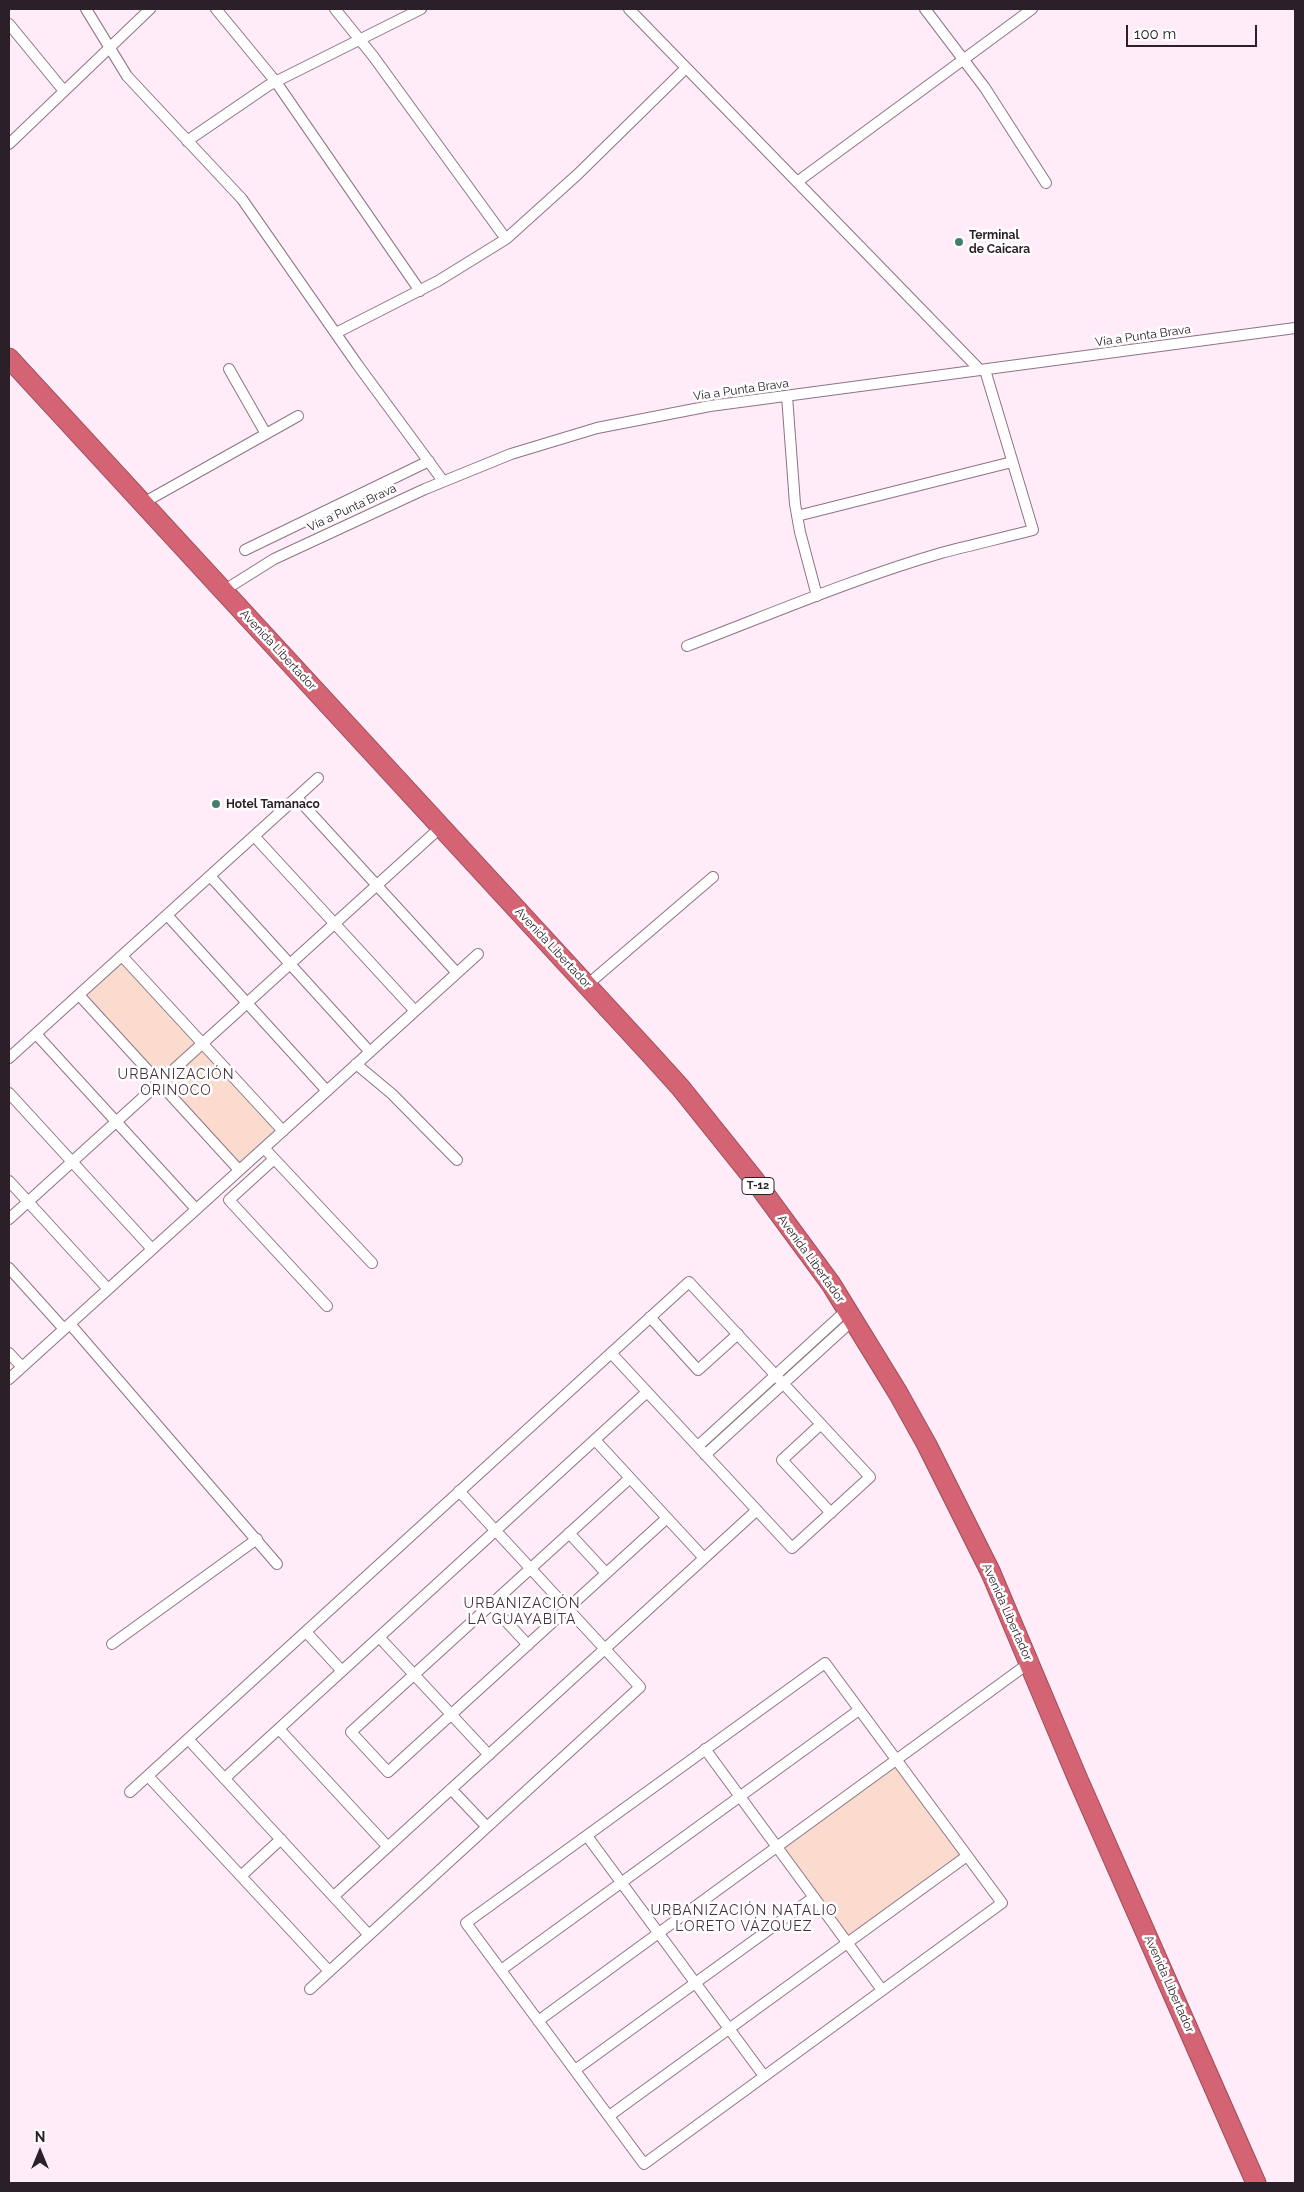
<!DOCTYPE html>
<html>
<head>
<meta charset="utf-8">
<style>
  body { margin:0 }
  #map { position:relative; width:1304px; height:2192px; overflow:hidden; background:#ffecf8; font-family:Raleway,sans-serif }
  canvas { display:block }
  .frame { position:absolute; inset:0; border:10px solid #2b2027; pointer-events:none }
  .north { position:absolute; left:15px; top:2127px; width:50px; height:50px; -webkit-text-stroke:4px #fff; paint-order:stroke; rotate:0deg; font-size:14px; font-weight:700; line-height:20px; text-align:center; color:#2b2027 }
  .north::after { content:''; display:block; margin:auto; width:18px; height:22px; background:#2b2027; clip-path:polygon(50% 0,100% 100%,50% 72%,0 100%) }
  .scale { position:absolute; left:1126px; top:25px; width:131px; height:22px; box-sizing:border-box; border:2px solid #2b2027; border-top:0; padding-left:6px; font-size:15px; line-height:18px; white-space:nowrap; color:#2b2027; -webkit-text-stroke:4px #fff; paint-order:stroke }
</style>
</head>
<body>
<div id="map">
<canvas width="1304" height="2192"></canvas>
<div class="frame"></div>
<div class="north">N</div>
<div class="scale">100 m</div>
</div>
<script>
const ctx = document.querySelector('canvas').getContext('2d');
ctx.lineJoin = 'round';
function fillPath(path, color) { ctx.fillStyle = color; ctx.fill(path, 'evenodd'); }
function strokePath(path, color, width, dash) { ctx.strokeStyle = color; ctx.lineWidth = width; ctx.lineCap = dash ? 'butt' : 'round'; ctx.setLineDash(dash || []); ctx.stroke(path); }
function label(font, color, halo, rows, align = 'center') {
  ctx.font = font + ' Raleway,sans-serif'; ctx.lineWidth = 5; ctx.setLineDash([]); ctx.textBaseline = 'middle'; ctx.strokeStyle = halo; ctx.fillStyle = color; for (const [text, x, y, turn = 0] of rows) {
    ctx.save(); ctx.translate(x, y); ctx.rotate((+turn || 0) * Math.PI / 180); ctx.textAlign = isNaN(turn) ? turn : align; if (halo) ctx.strokeText(text, 0, 0); ctx.fillText(text, 0, 0); ctx.restore();
  }
}
const green = new Path2D(`
  M122,962L196,1043L159,1076L85,995Z
  M202,1050L276,1131L239,1164L165,1083Z
  M896,1766L961,1855L848,1937L783,1848Z`);
const street = new Path2D(`
  M86,9L127,76L242,199L357,364L443,481
  M216,9L276,82L420,291
  M335,9L373,56L506,239
  M629,9L980,370
  M925,9L985,88L1046,183
  M9,24L64,91
  M187,141L269,85L421,9
  M9,144L150,9
  M797,182L1032,9
  M336,333L438,281L506,239L578,174L686,68
  M229,369L266,434
  M787,396L795,504L800,532L817,596
  M143,503L298,416
  M797,516L1012,462
  M245,550L429,461
  M223,591L274,559L425,489L511,454L597,428L710,406L1295,328
  M687,646C771,614 855,578 941,553C971,545 1002,538 1033,530L985,370
  M297,798L457,973
  M254,836L415,1011
  M210,876L370,1052
  M167,915L327,1091
  M122,956L283,1131
  M587,985L713,877
  M79,995L239,1170
  M36,1034L196,1209
  M9,1058L318,778
  M356,1064L392,1094L457,1160
  M9,1093L152,1249
  M264,1148L372,1263
  M274,1159L229,1200L327,1306
  M9,1181L108,1289
  M9,1219L441,827
  M9,1268L64,1329
  M650,1317L698,1370L738,1334
  M70,1324L277,1564
  M9,1353L22,1367
  M9,1379L478,954
  M821,1424L782,1460L831,1513
  M595,1440L704,1558
  M698,1446L848,1309
  M705,1455L854,1319
  M630,1478L351,1732L388,1772L667,1518
  M569,1533L606,1573
  M491,1605L528,1645
  M306,1632L342,1671
  M379,1637L489,1755
  M112,1644L257,1539
  M825,1663L1002,1903L644,2164L466,1923Z
  M279,1729L388,1847
  M188,1739L369,1935
  M705,1749L882,1990
  M148,1776L329,1971
  M225,1778L647,1392
  M451,1789L487,1827
  M130,1792L689,1282L870,1477L792,1548L611,1353
  M587,1836L764,2076
  M241,1876L281,1839
  M334,1896L757,1510
  M501,1970L859,1710
  M310,1989L640,1687L459,1491
  M538,2021L1029,1663
  M575,2070L814,1897
  M609,2116L967,1856`);
const highway = new Path2D(`
  M9,358L651,1055L680,1087L753,1178L831,1284L898,1393L927,1445L991,1573L1077,1777L1256,2183`);
const markers = [
  [959,242,5,"#41806d"],
  [216,804,5,"#41806d"]
];
const shields = [
  [758,1186,32]
];
const shieldNames = [
  ["T-12",758,1186]
];
const poiNames = [
  ["Terminal",969,235],
  ["de Caicara",969,249],
  ["Hotel Tamanaco",226,804]
];
const streetNames = [
  ["Vía a Punta Brava",1143,336,-8],
  ["Vía a Punta Brava",741,390,-8],
  ["Vía a Punta Brava",352,508,-25],
  ["Avenida Libertador",278,650,47],
  ["Avenida Libertador",553,948,47],
  ["Avenida Libertador",811,1259,54],
  ["Avenida Libertador",1007,1612,66],
  ["Avenida Libertador",1169,1984,66]
];
const neighbourhoodNames = [
  ["URBANIZACIÓN",176,1075],
  ["ORINOCO",176,1091],
  ["URBANIZACIÓN",522,1604],
  ["LA GUAYABITA",522,1620],
  ["URBANIZACIÓN NATALIO",744,1911],
  ["LORETO VÁZQUEZ",744,1927]
];
fillPath(green, '#fadbcd');
strokePath(street, '#8e7385', 12);
strokePath(highway, '#994c59', 21);
strokePath(street, '#fff', 10);
strokePath(highway, '#d46374', 19);
for (const [x, y, r, color] of markers) { const dot = new Path2D(); dot.arc(x, y, r, 0, 2 * Math.PI); ctx.fillStyle = color; ctx.fill(dot); strokePath(dot, '#fff', 2); }
for (const [x, y, w] of shields) { const box = new Path2D(); box.roundRect(x - w / 2, y - 8.5, w, 17, 4); ctx.fillStyle = '#fff'; ctx.fill(box); strokePath(box, '#2b2027', 1); }
label('bold 11px', '#2b2027', null, shieldNames);
label('bold 12px', '#2b2027', '#fff', poiNames, 'left');
label('12px', '#2b2027', '#fff', streetNames);
ctx.letterSpacing = '1px';
label('14px', '#472f3f', '#fff', neighbourhoodNames);
ctx.letterSpacing = '0px';
</script>
</body>
</html>
